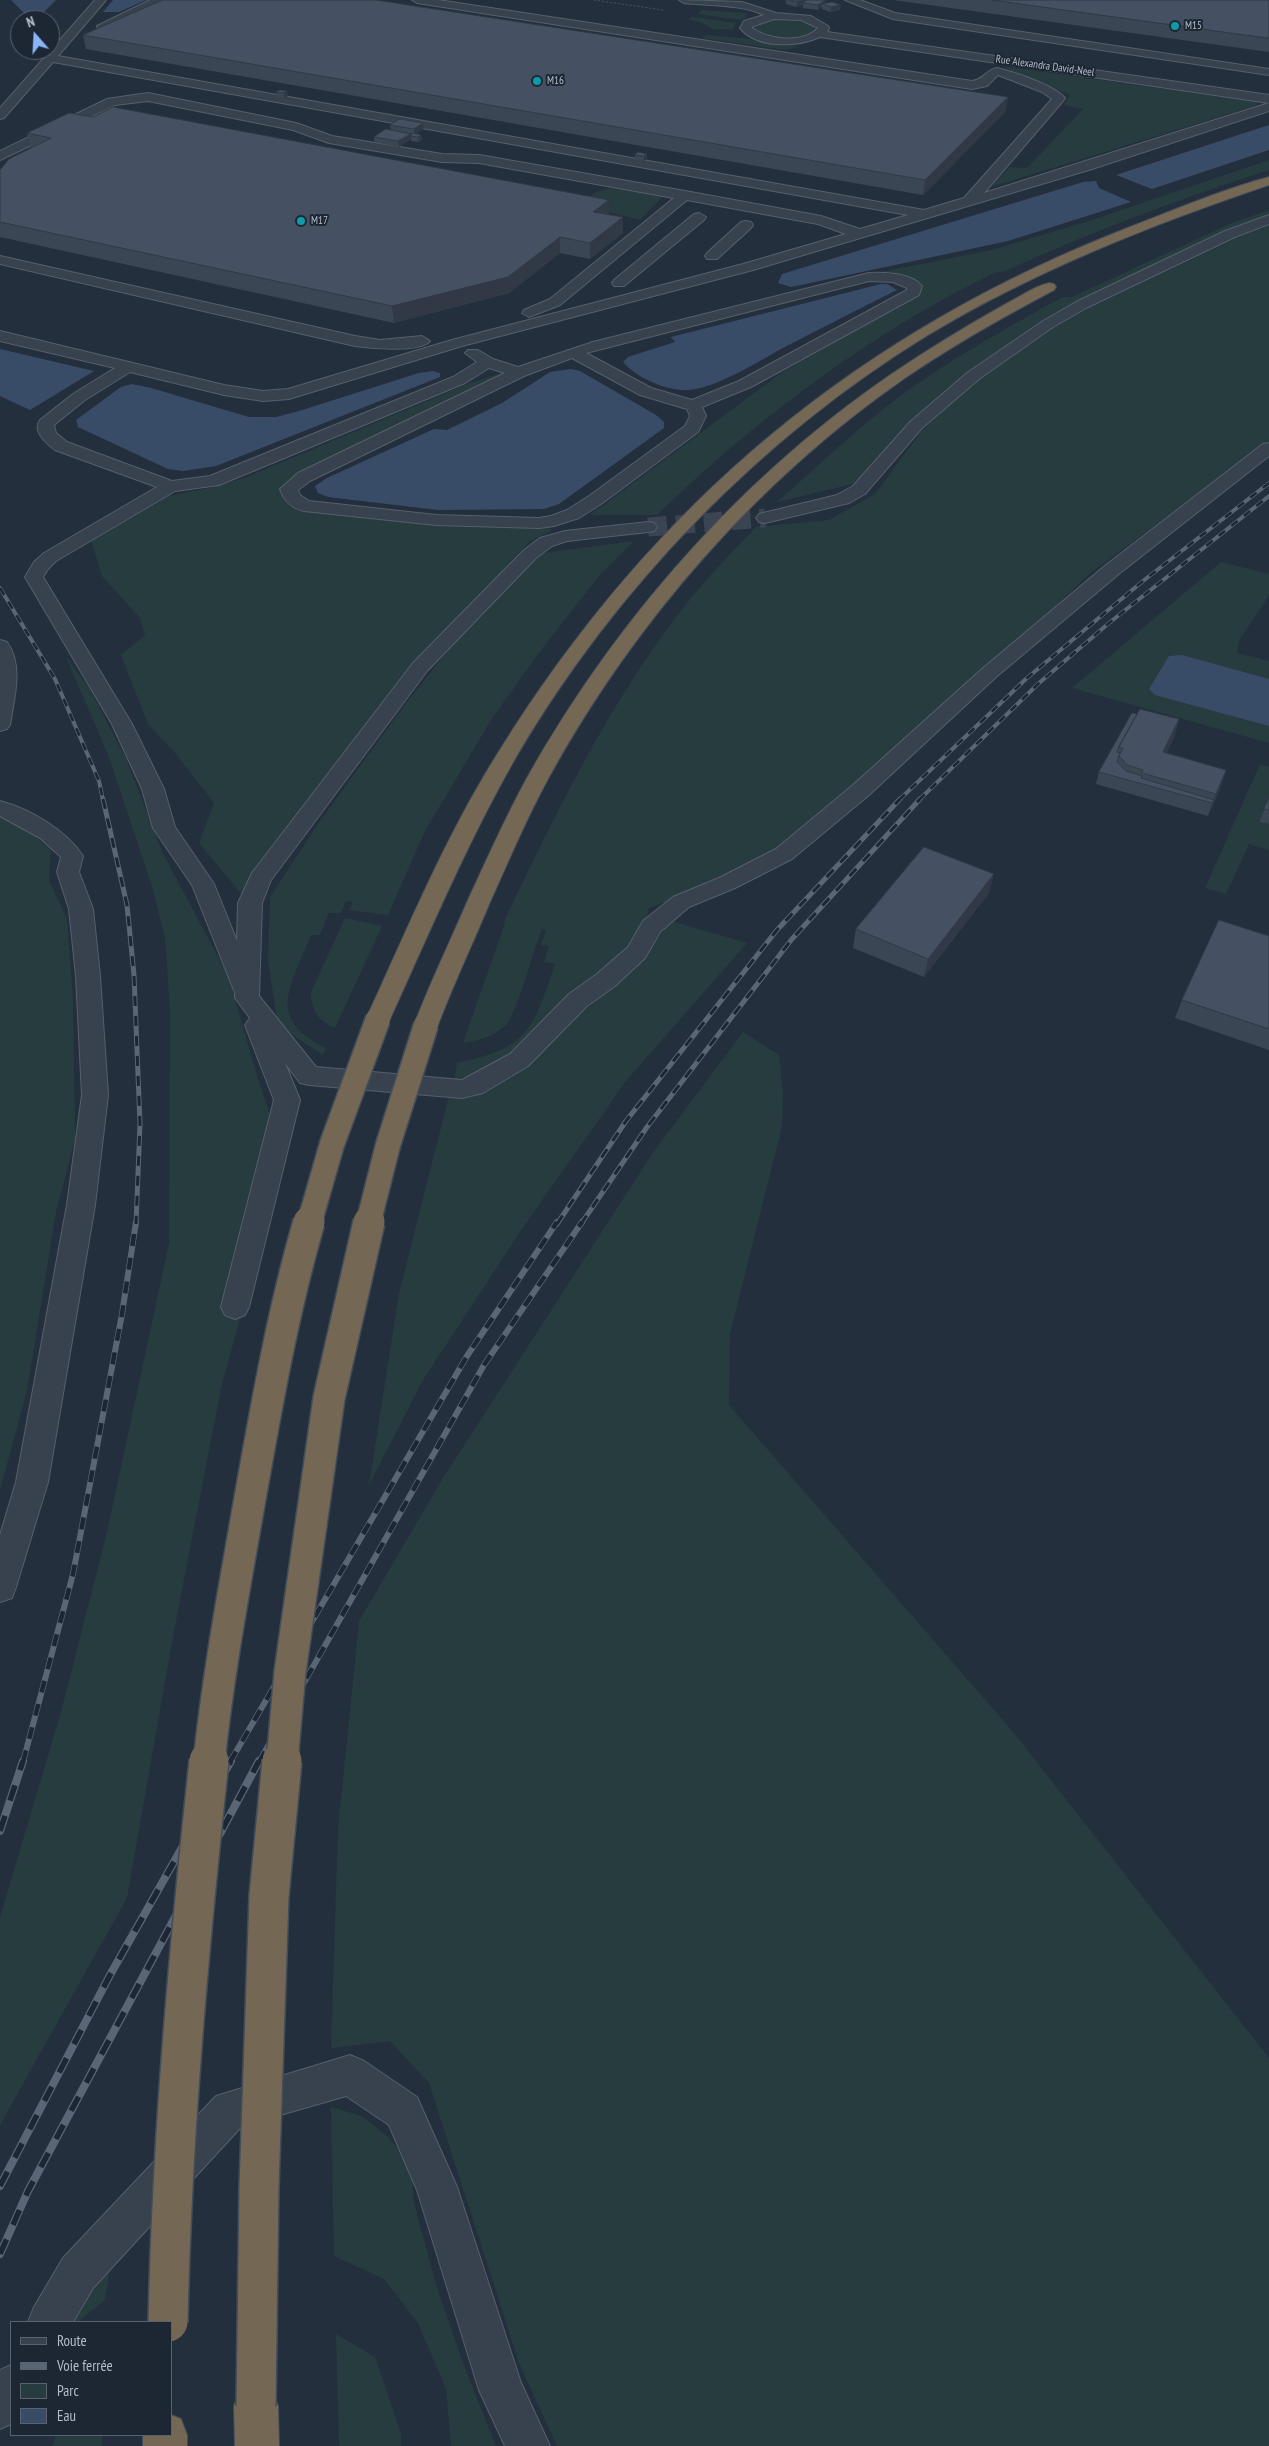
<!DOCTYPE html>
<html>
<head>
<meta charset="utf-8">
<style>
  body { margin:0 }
  #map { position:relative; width:1269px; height:2446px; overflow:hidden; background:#242f3e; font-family:"PT Sans Narrow",sans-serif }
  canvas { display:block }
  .legend { position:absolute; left:10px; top:2321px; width:162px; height:115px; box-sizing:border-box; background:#1d2633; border:1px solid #59626f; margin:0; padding:6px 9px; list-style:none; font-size:15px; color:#b4bcc9 }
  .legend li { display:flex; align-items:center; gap:10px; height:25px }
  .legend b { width:25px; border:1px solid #59626f }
  .north { position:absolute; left:10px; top:10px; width:50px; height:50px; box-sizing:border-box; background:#1d2633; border:1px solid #59626f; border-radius:50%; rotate:341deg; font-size:14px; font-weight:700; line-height:20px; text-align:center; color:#b4bcc9 }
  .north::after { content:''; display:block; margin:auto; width:18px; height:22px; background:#8ab4f8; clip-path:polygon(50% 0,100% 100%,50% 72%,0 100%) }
</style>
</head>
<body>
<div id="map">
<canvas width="1269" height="2446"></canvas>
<ul class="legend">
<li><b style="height:6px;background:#38414e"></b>Route</li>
<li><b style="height:6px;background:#5a6575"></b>Voie ferrée</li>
<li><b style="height:14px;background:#263c3f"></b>Parc</li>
<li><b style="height:14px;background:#394c67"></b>Eau</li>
</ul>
<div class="north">N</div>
</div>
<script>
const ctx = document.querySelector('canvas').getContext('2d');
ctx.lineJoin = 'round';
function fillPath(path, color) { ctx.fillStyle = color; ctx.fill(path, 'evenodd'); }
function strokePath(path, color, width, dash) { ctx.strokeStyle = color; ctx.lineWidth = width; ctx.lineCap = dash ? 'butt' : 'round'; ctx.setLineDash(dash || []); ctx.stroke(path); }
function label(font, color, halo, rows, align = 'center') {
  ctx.font = font + ' "PT Sans Narrow",sans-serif'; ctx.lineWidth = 4; ctx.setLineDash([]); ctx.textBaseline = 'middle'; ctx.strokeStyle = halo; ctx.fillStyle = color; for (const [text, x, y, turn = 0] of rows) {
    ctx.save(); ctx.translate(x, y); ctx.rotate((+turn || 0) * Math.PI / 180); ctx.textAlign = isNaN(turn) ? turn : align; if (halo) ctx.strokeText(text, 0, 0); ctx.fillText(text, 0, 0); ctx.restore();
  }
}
const green = new Path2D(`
  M702,10L746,13L745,18L740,20L697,14Z
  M692,17H694L736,23L732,30L713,29L700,22L689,20Z
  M786,19L802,21L813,26L814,31C802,41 765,43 755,28C762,20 775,19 786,19Z
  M706,35L751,39H749L801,47L784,50L701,38Z
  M1001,66L1256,102L1258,105L991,187L1010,167L1027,168L1083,109L1064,105L1070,95Z
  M1269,160V170C1179,199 1091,232 1005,271L994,273C872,332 754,421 657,515H590L781,373L918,293L876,273L992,250L1092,220Z
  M610,188L663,196L640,220L579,205L594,193Z
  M1269,210V217L1093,297L915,420L853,484L777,502C823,462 867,418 917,384C963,352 1013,325 1062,297H1072L1232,223Z
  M1269,223V442L1089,574L1034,627L995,658L788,844L733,873L648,909L644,929L623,960L557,1018L497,1065L454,1081L457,1063C529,1048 533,1029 555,964L544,962L549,946L541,945L546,930L542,929C534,948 517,1014 506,1025C496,1035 477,1042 463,1043L504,926L505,919C562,801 620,680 706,580C722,562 739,545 756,527L829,520L875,494L921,432L962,390L1063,320Z
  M501,373L499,379L361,448L284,496L287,502L293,506L548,526L552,531L530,541L507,565L243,896L199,843L214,803L176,754L148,724L121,655L145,635L140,618L102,576L91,540L169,496L214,487L244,478L470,383Z
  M634,541L600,575L541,650L491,720L424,833L388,915L349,910L353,902L346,901L341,913H329L320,935H311C304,954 284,991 288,1010C291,1028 311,1041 326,1048L323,1055L291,1034L277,1020L268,960L270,897L320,821L406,703L457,639L523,569L543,553Z
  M1221,562L1269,574V595L1239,641L1237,653L1269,661V743L1072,688Z
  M66,657L89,688L125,756L163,854L228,975L259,1082L284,1157L221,1388L172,1642L127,1898L0,2125V1917L61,1712L107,1532L169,1243L170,1008L165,939L152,886L109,757Z
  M1260,764L1269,767V800L1259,821L1269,824V850L1249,844L1226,894L1205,888Z
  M0,817L25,828L51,850L49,880L67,919L73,1000L75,1139L56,1212L27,1391L0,1490Z
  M345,918L382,926L335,1028C318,1021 311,1010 311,992Z
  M671,921L747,943L626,1081L524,1226L423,1380L369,1485L399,1293L449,1096L527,1062L641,960Z
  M743,1032L779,1055L783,1092L782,1127L730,1334L729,1405L1014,1733L1269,2058V2446H557L519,2363L429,2083L390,2041L331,2048L338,1829L359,1621L443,1478L652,1154Z
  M331,2107L362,2116L388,2137L411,2164L414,2203L437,2288L465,2368L496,2446H451L446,2389L418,2323L384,2279L334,2256Z
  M111,2261L105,2300L78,2322H64Z
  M336,2334L375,2357L401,2433V2446H339Z
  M56,2435H102V2446H52Z`);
const water = new Path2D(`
  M11,0H56L42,14L29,18Z
  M113,0H146L119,12H103Z
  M1269,125V150L1152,189L1116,175Z
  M1096,181L1099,188L1131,202L1008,241L791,287L778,283L782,274L1083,182Z
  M881,284H887L897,290C858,309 820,329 781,349C758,362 714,389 688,390C666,391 637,378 623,362L628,357L675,342L671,337Z
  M0,349L94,371L30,410L0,396Z
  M571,369L580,371L656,415L664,422V428L559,504L544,509L438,510L328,497L318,493L315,486L327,478L434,429L447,430L502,403L550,372Z
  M433,371L440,373V377L216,466L183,471L168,469L78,427L76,420L121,387L132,384L151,388L249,417H276L299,411L419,373Z
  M1182,655L1269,679V726L1155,695L1149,689L1169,656Z`);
const minorTunnel = new Path2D(`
  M648,527L765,518`);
const path = new Path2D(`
  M594,0L663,10`);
const minor = new Path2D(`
  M95,0H106L58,56L924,210L964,198L1052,99L1042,92L998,75L987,86L972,89L417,3L412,0H438L972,81C983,80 986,70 997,68C1014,72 1054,85 1065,98L1063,101L984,193L1269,103V111L1092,169L753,270L462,346L289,399L263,401L224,395L130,372L85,400L54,425L56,433L67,442L172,481L210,476L453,377L477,362L465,353L468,350H478L493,359L518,367L593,342L869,273C884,272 912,273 922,286L919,295L751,387L702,407L706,416L698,432L601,504L579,518L554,526L539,528L436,525L304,511C291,508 284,501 280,489L298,473L505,373L489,368L465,383L219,485L175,491L56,561L48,569L43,577L132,724L164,789L175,827L214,884L237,941L238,903L252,873L413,663L524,550L540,538L565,531L648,522L654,523L657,527L654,531L648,532L567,541L552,546L536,558L427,671L271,880L262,903L259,996L316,1067L462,1080L510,1054L569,994L597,974L628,947L643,921L673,897L719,878L776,849L853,785L982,669L1106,565L1263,444L1269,443V456L1120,573L996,677L869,795L792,859L735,888L689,907L660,932L645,958L615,986L587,1006L528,1066L483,1093L462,1098L309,1085L300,1083L285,1063L300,1100L249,1307L245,1315L235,1319L225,1315L221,1307L274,1100L245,1025L250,1018L235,998V993L192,885L153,828L142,789L112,724L25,577L34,562L44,553L157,487L55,450C46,443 32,431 40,420L73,394L115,368L0,341V331L224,385L263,391L288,389L452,340L743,264L846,234L818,224L687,200L560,305L529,317L522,313L524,310L550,299L674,198L479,163L442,162L329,143L293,130L148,101L115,105L0,160V151L107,99L148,93L296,123L332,136L442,154L479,155L685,191L821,216L860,229L908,215L53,62L4,118L0,119V108ZM869,281L893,282L907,288V290L739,381L692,400L651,388L586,353ZM572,358L640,395L687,409L690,416L685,426L589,496L567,510L551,516L539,518L436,515L309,501L300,495L298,490L310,481L524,376Z
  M150,0H164L106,28H98L97,26Z
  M679,0L742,2L776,13L811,16L828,26L829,28L827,32L1269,95V103L820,37C798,47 757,49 740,28L744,21L764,15C740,4 710,6 684,3ZM774,19L801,20L818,28C803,44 767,40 751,27Z
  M845,0H860L895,13L1269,69V75L893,19Z
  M699,213L706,217L704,220L624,286H614L612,283L614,280L694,214Z
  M1269,215V224L1235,237L1086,308L1053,327L979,379L922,428L865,494L849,503L765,523L759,522L756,518L759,514L837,495L853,486L910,422L967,373L1043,321L1076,302L1225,231Z
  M746,221L751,222L753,225L751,228L717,259H707L705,256L707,253L741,222Z
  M0,256L355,336L380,340L422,336L430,341C421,353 369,348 355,346L0,264Z
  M0,640L7,642C24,666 14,698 10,725L7,729L0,731Z
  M0,801C30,809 66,830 83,856L79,872L93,909L100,976L108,1095L95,1205L48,1482L16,1587L12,1598L0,1602V1535L16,1482L67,1205L82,1095L76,976L69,909L57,872L61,857L40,838L0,816Z
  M350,2055L364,2061L417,2097L457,2187L521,2383L550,2446H505L479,2390L417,2190L389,2125L346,2096L242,2126L93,2288L73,2322H28L34,2307L63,2258L216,2096Z
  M11,2365V2424L0,2429V2370Z`);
const highway = new Path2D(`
  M1269,177V185C1151,225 1034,271 928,335C760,438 616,587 516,757C468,841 430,931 390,1019L387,1025L378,1028L369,1025L366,1019C407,930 445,837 498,753C654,502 859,331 1135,225C1179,208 1224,189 1269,177Z
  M1049,283L1054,284L1056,287L1054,290C1003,317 953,345 905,378C758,480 635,621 549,777C527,817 509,860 490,902C473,943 454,983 438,1025L435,1031L426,1034L417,1031L414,1025C430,983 450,942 468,900C487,859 505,818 527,778C622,609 758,458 922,354C952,335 982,317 1013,300C1024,294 1036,286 1049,283Z
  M256,2384L272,2390L278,2406L279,2446H235L234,2406L240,2390Z
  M171,2415L181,2419L187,2435V2446H143V2435H171Z`);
const railFar3 = new Path2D(`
  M0,588L55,679L99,781L103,800
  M899,800L1027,678L1143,581L1269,483
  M919,800L1038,684L1109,623L1269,496`);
const railFar2 = new Path2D(`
  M103,799L127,905L134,975L140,1124L136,1224
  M557,1224L626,1121L777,930L900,799
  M581,1224L647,1127L792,939L920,799`);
const railFar1 = new Path2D(`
  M23,1762L73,1574L122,1314L136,1222
  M230,1762L467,1356L557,1222
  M259,1762L484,1365L582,1222`);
const rail = new Path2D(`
  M0,1831L23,1761
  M0,2186L110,1975L231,1761
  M0,2254L28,2191L259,1761`);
const highwayBridgeFar2 = new Path2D(`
  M309,1224L332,1144L378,1019
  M368,1224L388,1145L426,1025`);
const highwayBridgeFar1 = new Path2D(`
  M209,1762C218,1675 234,1590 249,1504C266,1409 282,1315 309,1222
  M282,1762L290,1672L329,1398L369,1222`);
const highwayBridge = new Path2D(`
  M168,2322C172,2134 189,1947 209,1761
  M256,2406L259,2188L269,1896L282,1761`);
const wall = new Path2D(`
  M786,0H805V2L826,0L825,3L840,10L830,12L822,9V7L818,10L803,8V5L796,7L786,4Z
  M893,0H1269V52Z
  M83,35L1008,97L1005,112L923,195L86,49Z
  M287,91L288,96L284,98L277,97L276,92Z
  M423,123L424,128L415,134L421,135L422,140L418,142L411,141V139L399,147L374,142V137L391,130L390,125ZM397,131L413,134L411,135Z
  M27,133L609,215L623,217V233L590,259L560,253L509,293L394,323L0,237V170L31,148Z
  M647,154V159L644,161L635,160V155Z
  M1137,714L1179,719L1174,738L1166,753L1226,770L1220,789L1208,816L1096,784L1099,772Z
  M1269,798V824L1259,822Z
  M989,893L924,977L853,948L856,929Z
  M1269,936V1050L1175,1018L1182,1000Z`);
const shadedWall = new Path2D(`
  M805,0V4L803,3V5L796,7L797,2Z
  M826,0L825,5L822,4V7L818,10V5Z
  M841,5L840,10L830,12L831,7Z
  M287,91L288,96L284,98V93Z
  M1008,97L1005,112L923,195L925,180Z
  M423,123L424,128L414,134V129Z
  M411,134V139L399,147L398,141Z
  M421,135L422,140L418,142V137Z
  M647,154V159L644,161V156Z
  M609,200V215L593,212Z
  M623,217V233L590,259V243Z
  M560,237V253L509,293L394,323L392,306Z
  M1179,719L1174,738L1158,771L1163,752Z
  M1226,770L1220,789L1208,816L1212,803Z
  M994,874L989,893L924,977L928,959Z`);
const building = new Path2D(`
  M163,0H376L1008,97L925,180L83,35Z
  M789,0H804L797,2Z
  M807,0H826L818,5L803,3Z
  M992,0H1269V38Z
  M832,2L841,5L831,7L822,4Z
  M280,90L287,91L284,93L276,92Z
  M113,107L609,200L593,212L623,217L590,243L560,237L508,277L392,306L0,222V170L9,159L51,138L27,133L69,113L93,117Z
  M400,119L423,123L414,129L390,125Z
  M386,129L411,134L398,141L374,137Z
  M414,133L421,135L418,137L410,136Z
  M638,152L647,154L644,156L635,155Z
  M1140,709L1179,719L1163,752L1226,770L1216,794L1142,773L1143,770L1127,765L1119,756L1123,748L1119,747Z
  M1132,713L1137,714L1119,747L1117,752L1120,753L1117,762L1126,771L1142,776L1141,778L1214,800L1212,803L1099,772Z
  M1269,798V810L1264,809Z
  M924,847L994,874L928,959L856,929Z
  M1219,920L1269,936V1029L1182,1000Z`);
const markers = [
  [1175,26,5,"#0f9aa8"],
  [537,81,5,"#0f9aa8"],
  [301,221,5,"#0f9aa8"]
];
const farPoinames = [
  ["M15",1185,26],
  ["M16",547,81],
  ["M17",311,221]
];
const farStreetnames = [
  ["Rue Alexandra David-Neel",1045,66,8]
];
fillPath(green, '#263c3f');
fillPath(water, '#394c67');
strokePath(minorTunnel, '#3a4453', 19, [19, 9]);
strokePath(minor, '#565f6c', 2);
strokePath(highway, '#434c59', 2);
strokePath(path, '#44595c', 1, [2, 2]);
fillPath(minor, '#38414e');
fillPath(highway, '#746855');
strokePath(railFar3, '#5a6575', 4);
strokePath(railFar2, '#5a6575', 5);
strokePath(railFar1, '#5a6575', 6);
strokePath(rail, '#5a6575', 8);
strokePath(railFar3, '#1d2633', 2.5, [8]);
strokePath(railFar2, '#1d2633', 3, [10]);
strokePath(railFar1, '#1d2633', 4.5, [12]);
strokePath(rail, '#1d2633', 5.5, [16]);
strokePath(highwayBridgeFar2, '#434c59', 27, []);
strokePath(highwayBridgeFar1, '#434c59', 34, []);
strokePath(highwayBridge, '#434c59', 42, []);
strokePath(highwayBridgeFar2, '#746855', 24);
strokePath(highwayBridgeFar1, '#746855', 31);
strokePath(highwayBridge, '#746855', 39);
fillPath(wall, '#3b4654');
fillPath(shadedWall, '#303945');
fillPath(building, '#455162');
strokePath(building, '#303945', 1);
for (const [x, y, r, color] of markers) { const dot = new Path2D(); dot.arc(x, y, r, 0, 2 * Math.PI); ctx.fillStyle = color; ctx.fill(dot); strokePath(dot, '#1d2633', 2); }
label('11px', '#b4bcc9', '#1d2633', farPoinames, 'left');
label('11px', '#b4bcc9', '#1d2633', farStreetnames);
</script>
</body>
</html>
